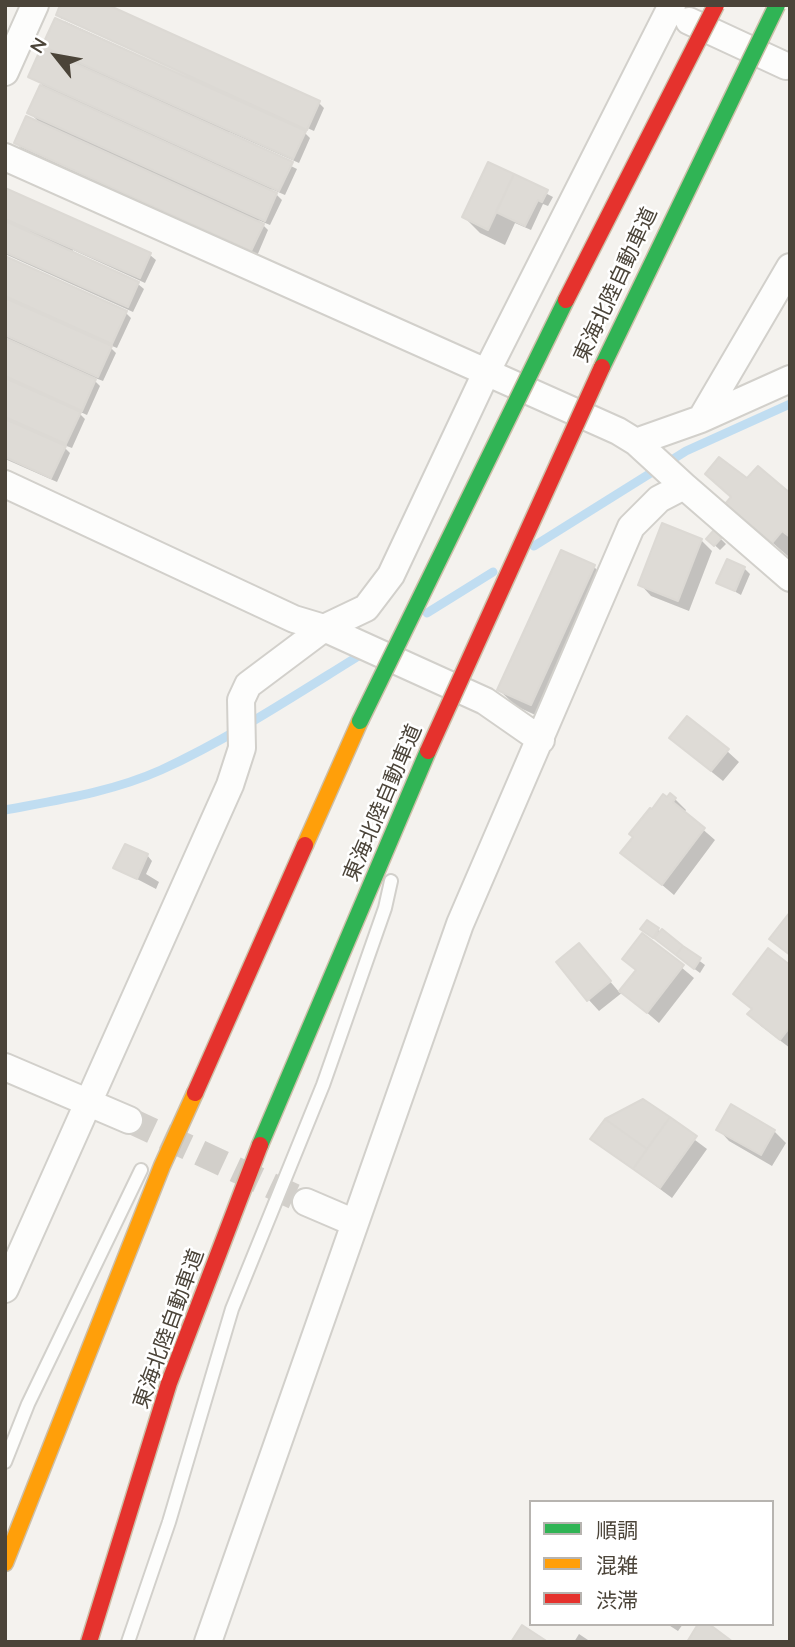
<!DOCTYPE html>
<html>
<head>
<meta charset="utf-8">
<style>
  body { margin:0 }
  #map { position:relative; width:795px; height:1647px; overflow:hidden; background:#f4f2ee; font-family:Quicksand,"Noto Sans JP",sans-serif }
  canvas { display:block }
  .frame { position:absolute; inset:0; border:7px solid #4b4439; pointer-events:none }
  .legend { position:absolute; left:529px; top:1500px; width:245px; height:126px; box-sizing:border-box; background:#fff; border:2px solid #b7b4b0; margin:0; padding:9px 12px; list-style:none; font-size:21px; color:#4b4439 }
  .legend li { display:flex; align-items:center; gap:14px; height:35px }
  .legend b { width:35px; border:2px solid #b7b4b0 }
  .north { position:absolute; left:21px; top:21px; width:70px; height:70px; -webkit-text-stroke:5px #fff; paint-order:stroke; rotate:301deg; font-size:19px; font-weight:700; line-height:28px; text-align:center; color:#4b4439 }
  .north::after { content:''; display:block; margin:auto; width:24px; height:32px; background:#4b4439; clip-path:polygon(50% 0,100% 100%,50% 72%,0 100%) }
</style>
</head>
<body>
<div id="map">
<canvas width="795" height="1647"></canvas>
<div class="frame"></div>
<ul class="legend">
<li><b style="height:9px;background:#30b455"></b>順調</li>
<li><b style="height:9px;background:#ff9f0a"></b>混雑</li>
<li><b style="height:9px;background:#e5322d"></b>渋滞</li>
</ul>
<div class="north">N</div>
</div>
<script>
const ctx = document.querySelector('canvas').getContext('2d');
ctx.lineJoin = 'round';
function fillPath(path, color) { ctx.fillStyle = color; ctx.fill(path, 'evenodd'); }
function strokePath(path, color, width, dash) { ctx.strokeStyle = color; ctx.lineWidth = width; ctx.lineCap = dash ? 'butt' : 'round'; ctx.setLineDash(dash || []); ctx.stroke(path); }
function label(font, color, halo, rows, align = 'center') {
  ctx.font = font + ' Quicksand,"Noto Sans JP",sans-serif'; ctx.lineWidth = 5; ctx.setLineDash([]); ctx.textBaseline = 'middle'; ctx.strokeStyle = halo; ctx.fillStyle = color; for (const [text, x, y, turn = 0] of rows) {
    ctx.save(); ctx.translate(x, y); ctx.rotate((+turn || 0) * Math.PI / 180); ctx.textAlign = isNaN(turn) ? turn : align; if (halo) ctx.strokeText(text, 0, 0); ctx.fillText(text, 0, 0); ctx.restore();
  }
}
const shadow = new Path2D(`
  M62,5H104L319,103L324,108L314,131L62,16V19L58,15Z
  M64,21L301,129L310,138L299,163L229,132L228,135L297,169L285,195L271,189L282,200L270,225L258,220L268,230L257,256L21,148L16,143L40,123L29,112L42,84L31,76L55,56L44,45L69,26Z
  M489,164L553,197L548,206L543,204L531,230L515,223L505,245L480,233L464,217Z
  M5,190L150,255L156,260L145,283L73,250L72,253L138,284L144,289L133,312L5,254Z
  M5,258L126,313L131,318L117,348L107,344L116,353L103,381L90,376L100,386L87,415L76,410L85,419L72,448L61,444L70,453L57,482L5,459Z
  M747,480L790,496V558L728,504Z
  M714,532L726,544L720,550L708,539Z
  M701,540L712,551L689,611L651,596L640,584Z
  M562,552L594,567L611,583L548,721L516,706L499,690Z
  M744,568L750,574L741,595L718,582Z
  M683,749L727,751L739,762L723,781Z
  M675,799L686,810L684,813L715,840L674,895L623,852L652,812L667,800Z
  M147,855L152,861L146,874L159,882L156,889L116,868Z
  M658,930L705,965L700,973L648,934Z
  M643,935L694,978L659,1023L623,992L599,1011L588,999L579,945L620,993L637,971L624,959Z
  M790,967V1048L761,1026L749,1014L753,1010L735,994Z
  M643,1101L707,1149L672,1198L593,1139Z
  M731,1106L774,1131L786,1143L772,1166L729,1141L718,1129Z
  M667,1624H683L678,1631Z
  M579,1634L591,1642H574Z`);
const stream = new Path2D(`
  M534,546L686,451L790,404
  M427,613L493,572
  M5,810C58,800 112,792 161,770C231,738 300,692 365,652`);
const building = new Path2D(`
  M60,5H108L320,101L307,130L56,15Z
  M55,18L306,131L293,159L42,46Z
  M41,48L293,162L279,191L28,77Z
  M40,85L277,193L265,221L27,113Z
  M26,116L264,224L251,251L14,143Z
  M488,162L514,174L488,230L462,217Z
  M514,174L548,190L542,202L538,200L525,226L496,212Z
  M5,188L151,253L140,278L5,219Z
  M5,221L139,282L128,307L5,252Z
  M5,256L127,311L112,344L5,296Z
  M5,298L112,346L98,377L5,335Z
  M5,338L96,379L82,411L5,376Z
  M5,378L81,412L66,444L5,417Z
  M5,419L66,446L51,478L5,457Z
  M719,457L747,478L758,466L790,493V537L782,531L772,543L725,504L731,497L705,474Z
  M662,523L702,539L678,601L638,585Z
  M714,530L722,537L714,546L706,539Z
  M561,550L595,565L531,705L497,690Z
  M727,559L745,567L735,591L716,583Z
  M687,716L729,749L711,771L669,738Z
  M670,793L676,798L673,802L705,828L662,885L620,853L633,837L629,834L650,808L652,809L663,794L667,797Z
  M125,844L148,854L137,879L113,868Z
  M790,912V955L769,939Z
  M647,920L659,928L653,938L640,929Z
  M662,929L683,946L676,955L654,938Z
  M642,933L684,965L647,1013L619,991L636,970L622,959Z
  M579,943L611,981L587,1001L556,962Z
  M683,946L701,958L694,969L676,955Z
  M768,948L790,965V1027L780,1040L747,1014L752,1009L733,994Z
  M643,1099L670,1117L647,1149L605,1119Z
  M731,1104L775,1130L761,1155L716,1130Z
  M670,1117L697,1136L660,1188L633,1169Z
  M605,1119L647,1149L633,1169L590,1139Z
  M698,1624H709L733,1642H687Z
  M522,1625L548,1642H511Z`);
const streetTunnel = new Path2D(`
  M129,1120L306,1202`);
const lane = new Path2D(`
  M5,1462L28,1404L141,1170
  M128,1642L169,1522L232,1309L323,1085L385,908L391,881`);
const street = new Path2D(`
  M689,21L786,66
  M5,72L35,5
  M5,157L618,431L636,442
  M701,419L790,379
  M5,484L294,619L324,628L485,701L541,740
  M684,486L636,442L701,419L790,267
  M5,1067L129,1120
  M306,1202L355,1223
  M5,1289L230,785L242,748L241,700L248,685L324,628L366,608L391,575L486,373L672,5
  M208,1642L460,924L631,527L659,499L684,486L790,578`);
const fast = new Path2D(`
  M260,1145L428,751`);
const slow = new Path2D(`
  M305,845L360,721
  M5,1563L162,1166L195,1093`);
const jam = new Path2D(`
  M195,1093L305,845
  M89,1642L169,1383L260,1145`);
const fastBridge = new Path2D(`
  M602,367L777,5
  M360,721L566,300`);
const jamBridge = new Path2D(`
  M566,300L716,5
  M428,751L602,367`);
const streetNames = [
  ["東海北陸自動車道",616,285,-65],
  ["東海北陸自動車道",383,803,-67],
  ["東海北陸自動車道",169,1329,-70]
];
fillPath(shadow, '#0003');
strokePath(stream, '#c0ddf1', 9);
fillPath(building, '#dedbd6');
strokePath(building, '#dcd9d4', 2);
strokePath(streetTunnel, '#d2cfca', 26, [26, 13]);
strokePath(lane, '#d2d0cb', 16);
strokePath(street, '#d2d0cb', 30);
strokePath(fast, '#ccbfa9', 19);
strokePath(slow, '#ccbfa9', 19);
strokePath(jam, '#ccbfa9', 19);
strokePath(lane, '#fdfdfc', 12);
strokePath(street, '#fdfdfc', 26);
strokePath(fast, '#30b455', 16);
strokePath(slow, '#ff9f0a', 16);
strokePath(jam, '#e5322d', 16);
strokePath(fastBridge, '#ccbfa9', 19, []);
strokePath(jamBridge, '#ccbfa9', 19, []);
strokePath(fastBridge, '#30b455', 16);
strokePath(jamBridge, '#e5322d', 16);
label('21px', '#4b4439', '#fff', streetNames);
</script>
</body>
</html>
